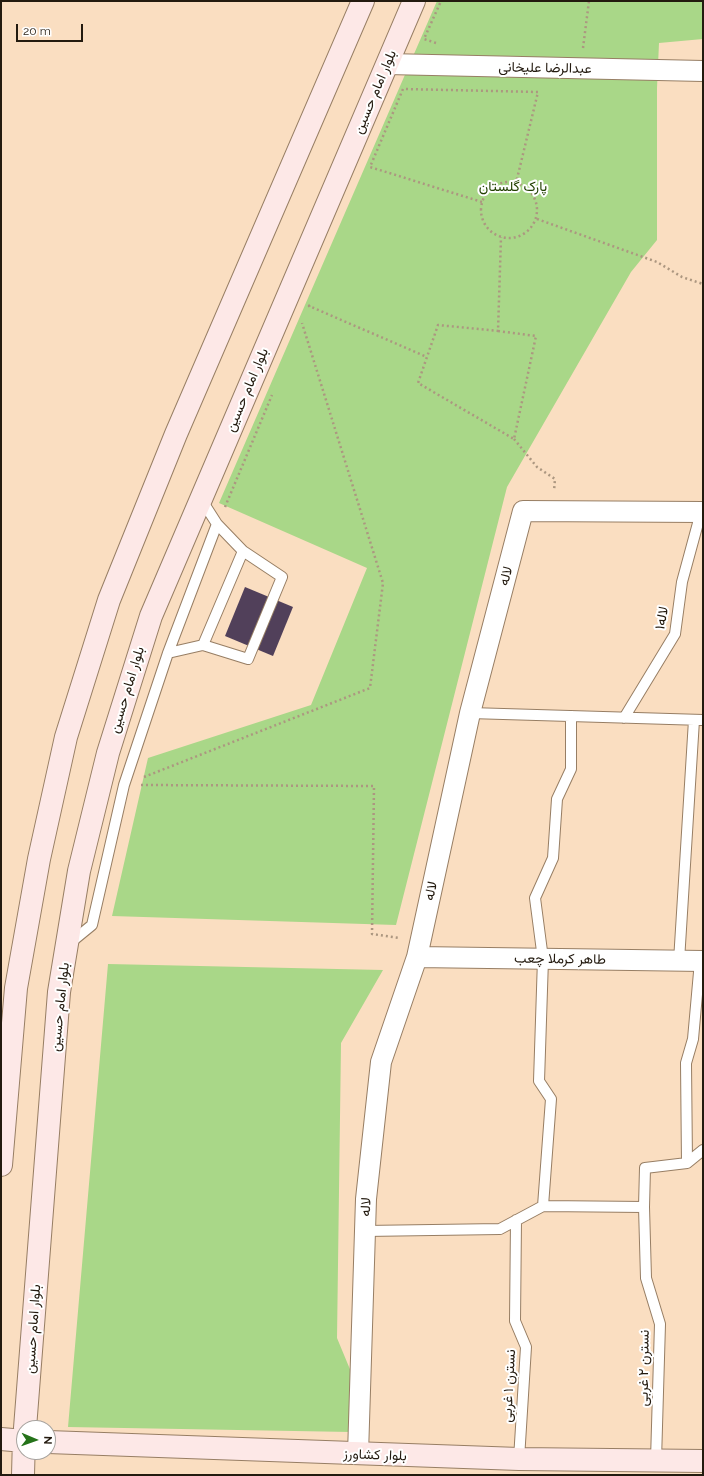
<!DOCTYPE html>
<html>
<head>
<meta charset="utf-8">
<style>
  body { margin:0 }
  #map { position:relative; width:704px; height:1476px; overflow:hidden; background:#fadec1; font-family:Raleway,sans-serif }
  canvas { display:block }
  .frame { position:absolute; inset:0; border:2px solid #231a0f; pointer-events:none }
  .north { position:absolute; left:16px; top:1420px; width:40px; height:40px; box-sizing:border-box; background:#fff; border:1px solid #a7a39f; border-radius:50%; rotate:92deg; font-size:11px; font-weight:700; line-height:16px; text-align:center; color:#231a0f }
  .north::after { content:''; display:block; margin:auto; width:14px; height:18px; background:#25731a; clip-path:polygon(50% 0,100% 100%,50% 72%,0 100%) }
  .scale { position:absolute; left:16px; top:24px; width:67px; height:18px; box-sizing:border-box; border:2px solid #231a0f; border-top:0; padding-left:5px; font-size:12px; line-height:14px; white-space:nowrap; color:#231a0f; -webkit-text-stroke:3px #fff; paint-order:stroke }
</style>
</head>
<body>
<div id="map">
<canvas width="704" height="1476"></canvas>
<div class="frame"></div>
<div class="north">N</div>
<div class="scale">20 m</div>
</div>
<script>
const ctx = document.querySelector('canvas').getContext('2d');
ctx.lineJoin = 'round';
function fillPath(path, color) { ctx.fillStyle = color; ctx.fill(path, 'evenodd'); }
function strokePath(path, color, width, dash) { ctx.strokeStyle = color; ctx.lineWidth = width; ctx.lineCap = dash ? 'butt' : 'round'; ctx.setLineDash(dash || []); ctx.stroke(path); }
function label(font, color, halo, rows, align = 'center') {
  ctx.font = font + ' Raleway,Vazirmatn,sans-serif'; ctx.lineWidth = 4; ctx.setLineDash([]); ctx.textBaseline = 'middle'; ctx.strokeStyle = halo; ctx.fillStyle = color; for (const [text, x, y, turn = 0] of rows) {
    ctx.save(); ctx.translate(x, y); ctx.rotate((+turn || 0) * Math.PI / 180); ctx.textAlign = isNaN(turn) ? turn : align; if (halo) ctx.strokeText(text, 0, 0); ctx.fillText(text, 0, 0); ctx.restore();
  }
}
const green = new Path2D(`
  M437,1H703V39L659,43L657,88V240L631,272L507,487L396,925L112,916L148,758L311,705L367,568L219,503Z
  M108,964L383,970L341,1043L337,1338L354,1379L351,1432L68,1427Z`);
const building = new Path2D(`
  M245,587L293,607L273,656L225,636Z`);
const path = new Path2D(`
  M436,43L424,39L441,1
  M583,48L589,1
  M481 210a28 28 0 1 1 56 0a28 28 0 1 1-56 0Z
  M482,202L370,167L403,89L538,92L516,183
  M537,219L657,262L682,277L703,284
  M310,305L309,306L427,357
  M498,331L536,336L514,439L418,383L438,325L498,331L501,237
  M514,439L537,467L555,479L554,491
  M225,507L272,395
  M144,777L370,688L383,583L302,323
  M141,785L374,786L372,934L399,938`);
const service = new Path2D(`
  M203,645L243,551
  M168,653L203,645L248,659L282,577L243,551L217,524
  M470,713L703,720
  M624,718L675,634L682,582L701,512
  M70,943L92,925L124,785L168,653L217,524L201,499
  M679,961L694,720
  M687,1163L686,1063L693,1039L700,961
  M543,1206L551,1099L539,1081L543,959L535,898L553,858L557,799L571,769V716
  M516,1220L515,1321L526,1347L519,1459
  M365,1231L500,1229L543,1206L644,1207
  M656,1460L660,1324L646,1278L644,1207L645,1168L687,1163L703,1150`);
const minor = new Path2D(`
  M387,64L703,71
  M417,957L703,961
  M358,1454L366,1199L381,1062L417,957L470,713L523,511L703,512`);
const secondary = new Path2D(`
  M1,1165L16,988L39,859L66,737L109,600L176,434L363,1
  M25,1428L59,992L79,871L108,753L151,616L414,1
  M1,1439L24,1441
  M48,1442L519,1459L703,1461
  M23,1475L24,1437`);
const streetNames = [
  ["عبدالرضا علیخانی",545,68,1],
  ["بلوار امام حسین",375,92,-67],
  ["بلوار امام حسین",247,390,-67],
  ["لاله",506,576,-75],
  ["لاله۱",662,618,-79],
  ["بلوار امام حسین",127,690,-73],
  ["لاله",431,891,-78],
  ["طاهر کرملا چعب",560,959,1],
  ["بلوار امام حسین",60,1007,-84],
  ["لاله",366,1207,-87],
  ["بلوار امام حسین",33,1329,-86],
  ["نسترن ۲ غربی",644,1368,-89],
  ["نسترن ۱ غربی",509,1386,-87],
  ["بلوار کشاورز",375,1455,2]
];
const parkNames = [
  ["پارک گلستان",513,187]
];
fillPath(green, '#a9d788');
fillPath(building, '#51405a');
strokePath(service, '#977e64', 12);
strokePath(minor, '#977e64', 22);
strokePath(secondary, '#977e64', 24);
strokePath(path, '#ac9780', 2.5, [2, 3]);
strokePath(service, '#fff', 10);
strokePath(minor, '#fff', 20);
strokePath(secondary, '#fde8e7', 22);
label('14px', '#231a0f', '#fff', streetNames);
label('14px', '#224001', '#fff', parkNames);
</script>
</body>
</html>
